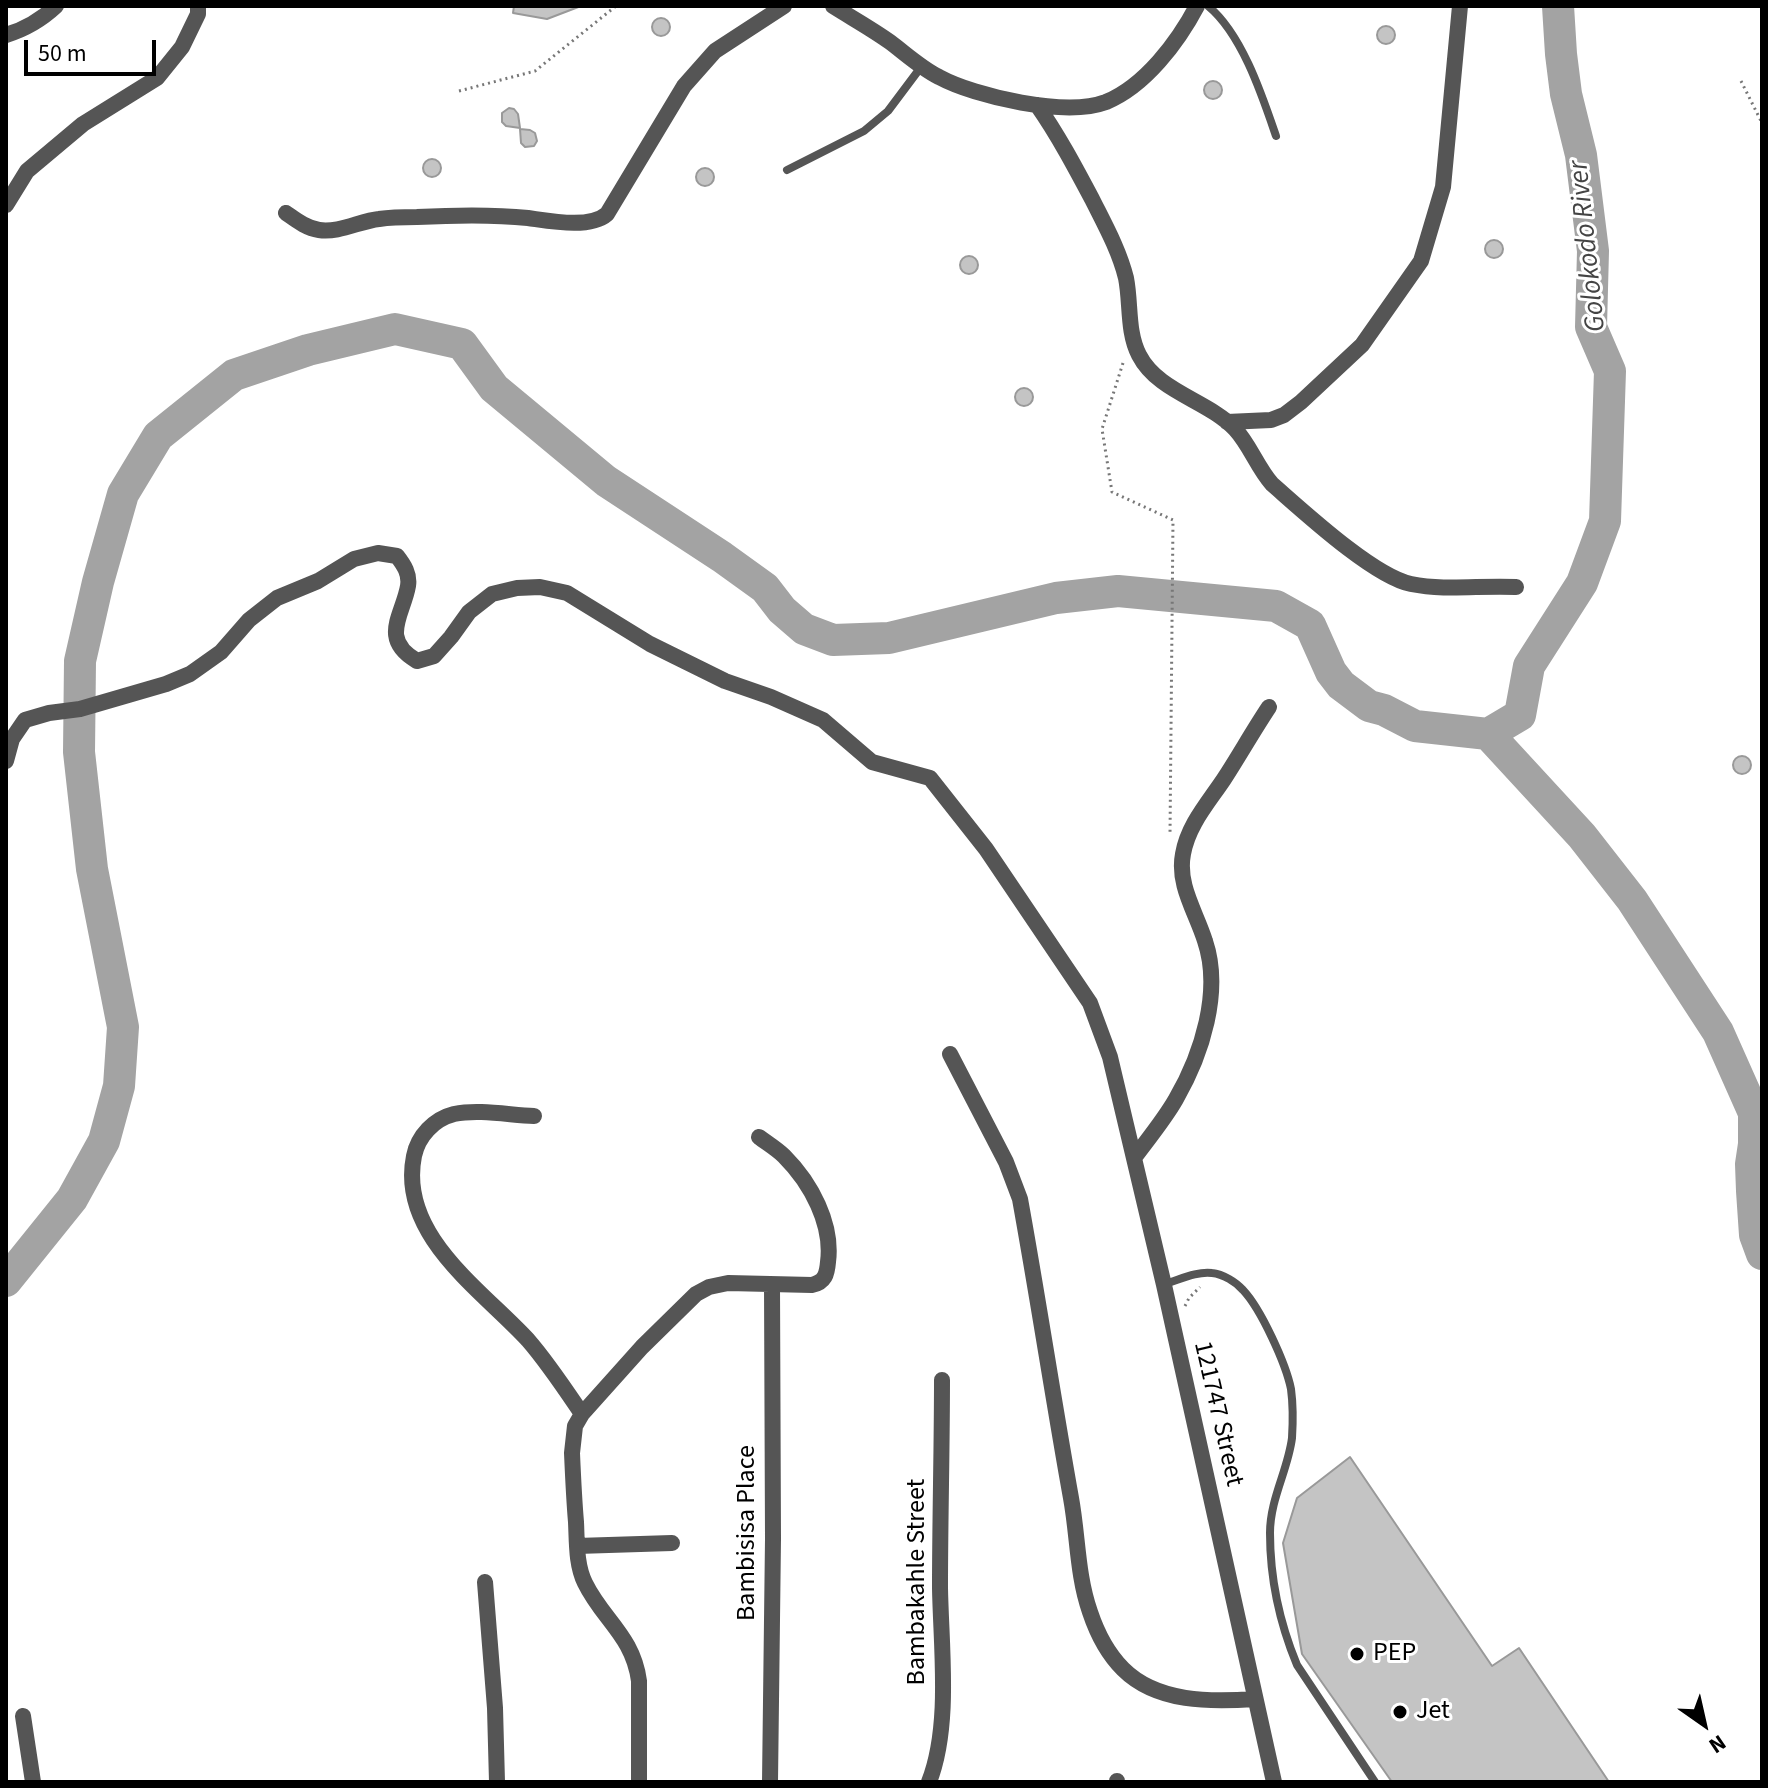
<!DOCTYPE html>
<html>
<head>
<meta charset="utf-8">
<style>
  body { margin:0 }
  #map { position:relative; width:1768px; height:1788px; overflow:hidden; background:#fff; font-family:"Source Sans 3",sans-serif }
  canvas { display:block }
  .frame { position:absolute; inset:0; border:8px solid #000; pointer-events:none }
  .north { position:absolute; left:1664px; top:1684px; width:80px; height:80px; -webkit-text-stroke:6px #fff; paint-order:stroke; rotate:146deg; font-size:22px; font-weight:700; line-height:32px; text-align:center; color:#000 }
  .north::after { content:''; display:block; margin:auto; width:28px; height:36px; background:#000; clip-path:polygon(50% 0,100% 100%,50% 72%,0 100%) }
  .scale { position:absolute; left:24px; top:40px; width:132px; height:36px; box-sizing:border-box; border:4px solid #000; border-top:0; padding-left:10px; font-size:24px; line-height:28px; white-space:nowrap; color:#000; -webkit-text-stroke:6px #fff; paint-order:stroke }
</style>
</head>
<body>
<div id="map">
<canvas width="1768" height="1788"></canvas>
<div class="frame"></div>
<div class="north">N</div>
<div class="scale">50 m</div>
</div>
<script>
const ctx = document.querySelector('canvas').getContext('2d');
ctx.lineJoin = 'round';
function strokePath(path, color, width, dash) { ctx.strokeStyle = color; ctx.lineWidth = width; ctx.lineCap = dash ? 'butt' : 'round'; ctx.setLineDash(dash || []); ctx.stroke(path); }
function fillPath(path, color) { ctx.fillStyle = color; ctx.fill(path, 'evenodd'); }
function label(font, color, halo, rows, align = 'center') {
  ctx.font = font + ' "Source Sans 3",sans-serif'; ctx.lineWidth = 6; ctx.setLineDash([]); ctx.textBaseline = 'middle'; ctx.strokeStyle = halo; ctx.fillStyle = color; for (const [text, x, y, turn = 0] of rows) {
    ctx.save(); ctx.translate(x, y); ctx.rotate((+turn || 0) * Math.PI / 180); ctx.textAlign = isNaN(turn) ? turn : align; if (halo) ctx.strokeText(text, 0, 0); ctx.fillText(text, 0, 0); ctx.restore();
  }
}
const stream = new Path2D(`
  M1754,1144L1762,1148`);
const river = new Path2D(`
  M1488,734L1520,715L1529,666L1582,583L1605,521L1610,371L1591,327L1593,251L1581,155L1566,94L1561,54L1558,6
  M6,1281L72,1199L104,1141L119,1086L123,1027L92,869L79,752L80,661L98,582L123,494L158,436L234,375L308,350L395,329L462,344L494,388L606,481L722,557L765,588L782,610L804,629L833,640L889,638L1056,598L1118,591L1276,606L1310,625L1331,672L1341,685L1369,706L1384,710L1415,726L1488,734L1582,836L1632,900L1718,1032L1754,1113V1144L1751,1164L1752,1191L1755,1235L1762,1254`);
const building = new Path2D(`
  M514,6H581L547,19L513,13Z
  M652 27a9 9 0 1 1 18 0a9 9 0 1 1-18 0Z
  M1377 35a9 9 0 1 1 18 0a9 9 0 1 1-18 0Z
  M1204 90a9 9 0 1 1 18 0a9 9 0 1 1-18 0Z
  M509,108L514,109L518,114L520,128L506,126L502,122V113Z
  M520,129L530,130L535,133L537,141L534,146L525,147L521,143Z
  M423 168a9 9 0 1 1 18 0a9 9 0 1 1-18 0Z
  M696 177a9 9 0 1 1 18 0a9 9 0 1 1-18 0Z
  M1485 249a9 9 0 1 1 18 0a9 9 0 1 1-18 0Z
  M960 265a9 9 0 1 1 18 0a9 9 0 1 1-18 0Z
  M1015 397a9 9 0 1 1 18 0a9 9 0 1 1-18 0Z
  M1733 765a9 9 0 1 1 18 0a9 9 0 1 1-18 0Z
  M1350,1457L1492,1666L1519,1648L1609,1782H1392L1302,1654L1283,1543L1297,1498Z`);
const path = new Path2D(`
  M1741,81L1762,123
  M459,91L535,71L616,6
  M1123,363L1102,429L1112,492L1173,520L1170,835
  M1185,1306L1189,1298L1200,1287`);
const lane = new Path2D(`
  M1208,6C1242,34 1262,95 1276,136
  M787,170L864,131L888,111L921,67
  M1164,1284C1179,1280 1196,1271 1212,1273C1223,1274 1236,1282 1243,1290C1261,1309 1286,1364 1291,1389C1293,1404 1293,1422 1292,1438C1288,1470 1270,1499 1270,1533C1270,1578 1280,1624 1297,1665L1375,1782`);
const street = new Path2D(`
  M833,6C852,18 872,29 890,42C906,54 921,68 939,77C976,97 1066,117 1106,102C1145,86 1178,42 1197,6
  M6,35C26,29 41,20 56,6
  M1037,105C1058,135 1075,167 1092,199C1105,225 1119,250 1126,278C1131,303 1127,332 1139,355C1158,392 1207,400 1235,429C1250,445 1257,467 1272,484C1303,511 1373,576 1411,584C1446,591 1481,585 1516,587
  M6,205L27,171L83,124L157,78L182,47L198,14V6
  M286,213C296,220 306,228 319,230C339,233 360,221 379,219C392,217 404,217 417,217C454,215 491,214 528,218C550,221 590,229 607,214L684,86L715,51L784,6
  M1227,422L1271,420L1284,415L1301,402L1362,345L1421,261L1443,187L1460,6
  M6,761L12,739L25,720L49,713L80,709L166,684L190,674L221,652L249,620L277,598L318,581L354,559L378,553L397,556C404,565 410,574 408,586C403,615 379,639 417,661L434,656L451,637L469,612L492,594L517,588L540,587L567,593L650,644L725,681L771,697L823,720L872,762L930,778L986,849L1090,1003L1110,1057L1164,1285L1274,1782
  M950,1054L1006,1162L1020,1199C1038,1298 1053,1398 1071,1498C1078,1536 1077,1575 1090,1612C1097,1633 1107,1653 1123,1669C1157,1703 1211,1702 1255,1699
  M534,1116C509,1115 479,1109 454,1114C434,1119 418,1136 414,1156C398,1235 482,1290 528,1340C548,1363 565,1389 582,1414
  M1134,1158C1148,1139 1164,1120 1176,1099C1202,1054 1222,991 1205,941C1196,912 1177,885 1183,854C1188,825 1208,803 1224,779C1239,756 1253,731 1269,707
  M577,1546L672,1543
  M485,1582L495,1708L497,1782
  M23,1716L33,1782
  M639,1782V1681C633,1636 603,1620 585,1583C576,1565 577,1542 576,1522C574,1499 573,1476 572,1453L575,1426L582,1414L642,1347L696,1294L709,1287L728,1283L812,1285C825,1282 827,1274 828,1262C833,1224 811,1183 784,1156C777,1149 767,1143 759,1137
  M770,1782L773,1539L772,1285
  M929,1782C951,1726 941,1648 940,1588C940,1519 942,1449 942,1380
  M1117,1782V1781`);
const markers = [
  [1357,1654,8,"#000"],
  [1400,1712,8,"#000"]
];
const streetNames = [
  ["121747 Street",1217,1414,77],
  ["Bambisisa Place",748,1533,-90],
  ["Bambakahle Street",918,1582,-90]
];
const poiNames = [
  ["PEP",1373,1654],
  ["Jet",1416,1712]
];
const waterNames = [
  ["Golokodo River",1589,246,-96]
];
strokePath(stream, '#a3a3a3', 5);
strokePath(river, '#a3a3a3', 32);
fillPath(building, '#c4c4c4');
strokePath(building, '#999', 2);
strokePath(path, '#777', 3, [2, 4]);
strokePath(lane, '#555', 8);
strokePath(street, '#555', 16);
for (const [x, y, r, color] of markers) { const dot = new Path2D(); dot.arc(x, y, r, 0, 2 * Math.PI); ctx.fillStyle = color; ctx.fill(dot); strokePath(dot, '#fff', 3); }
label('26px', '#000', '#fff', streetNames);
label('26px', '#000', '#fff', poiNames, 'left');
label('italic 28px', '#444', '#fff', waterNames);
</script>
</body>
</html>
